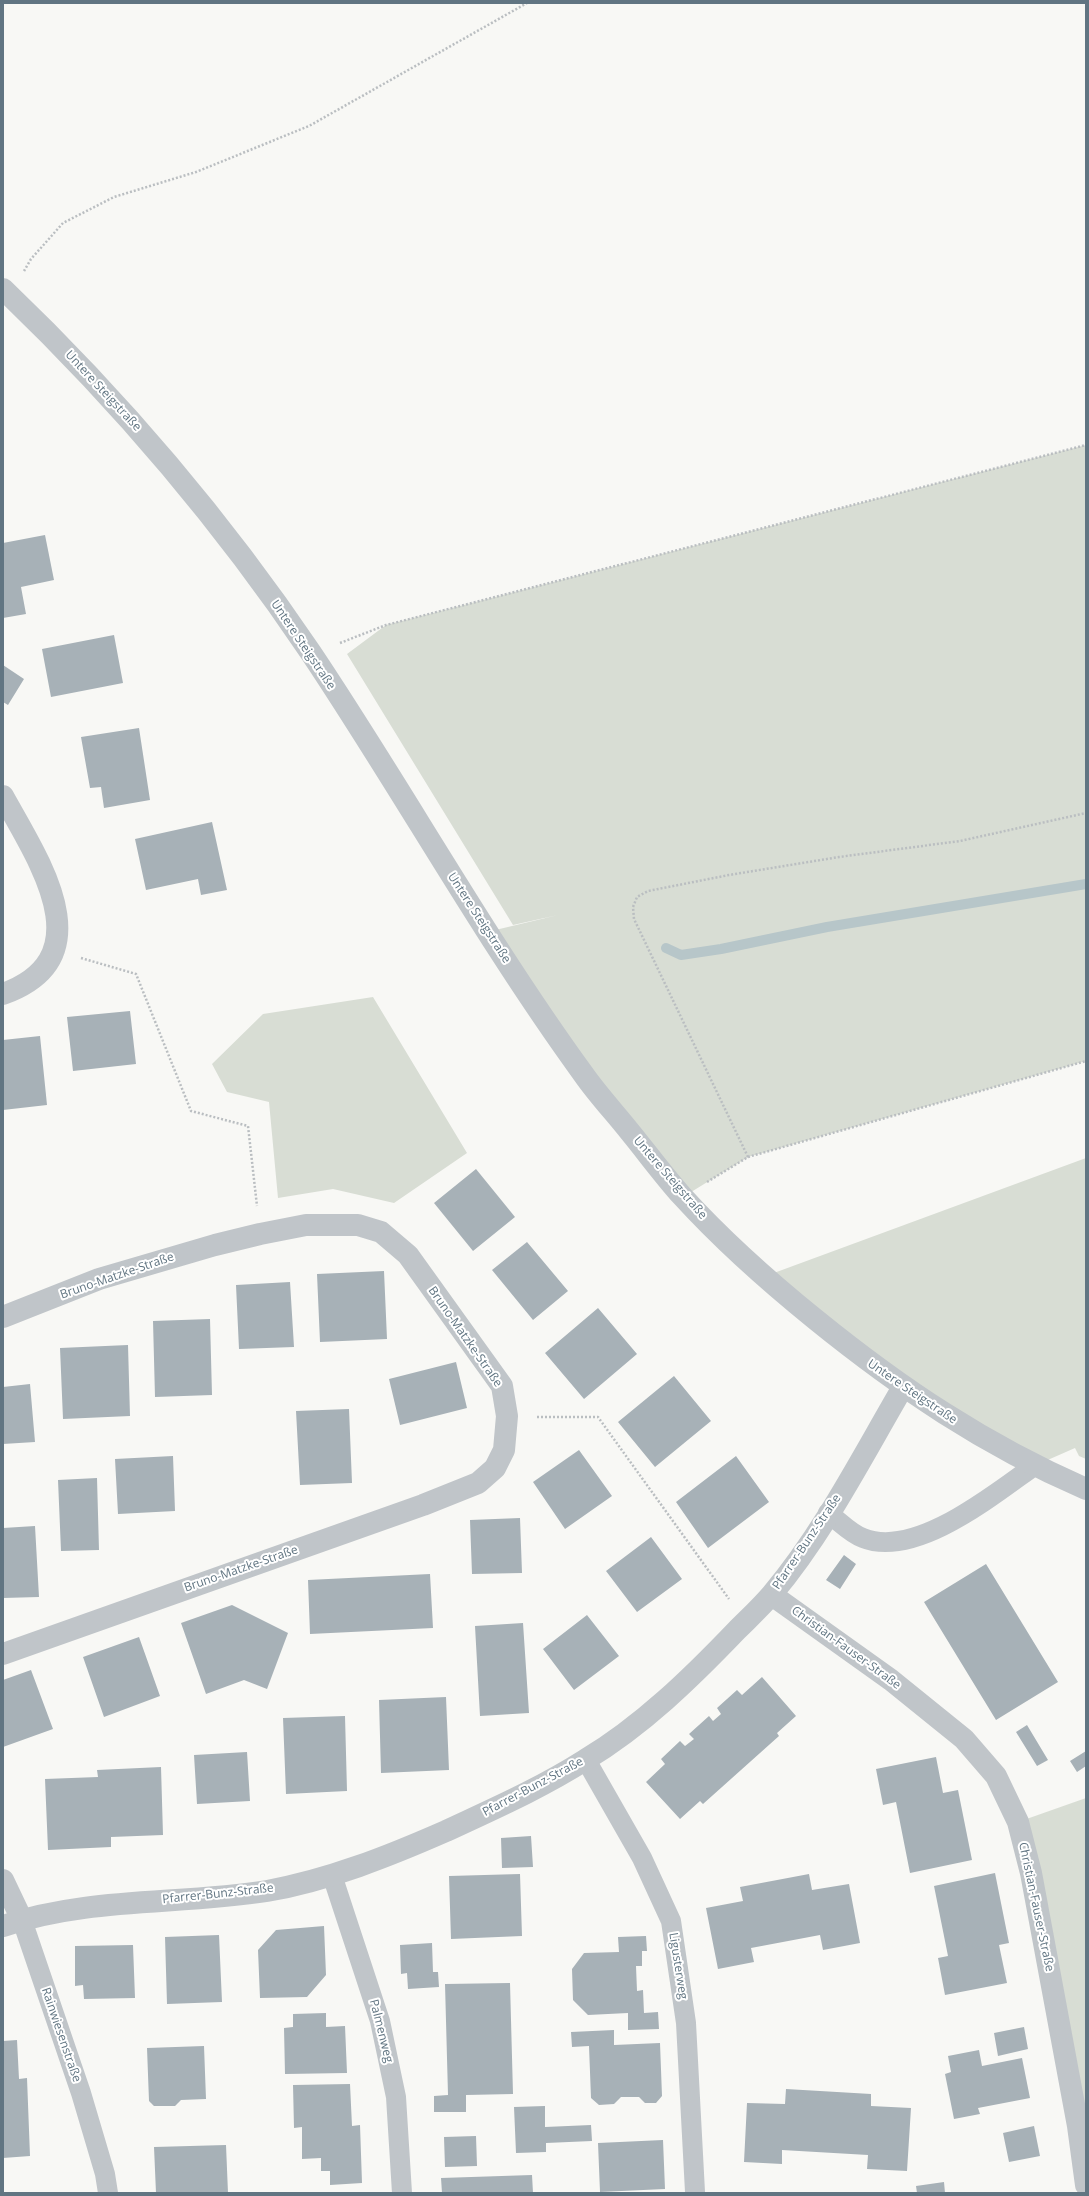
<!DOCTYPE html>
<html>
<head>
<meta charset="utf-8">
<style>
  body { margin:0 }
  #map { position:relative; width:1089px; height:2196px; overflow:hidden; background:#f8f8f5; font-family:"Open Sans",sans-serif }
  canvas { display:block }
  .frame { position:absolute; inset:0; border:4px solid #617582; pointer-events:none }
</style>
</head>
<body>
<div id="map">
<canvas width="1089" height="2196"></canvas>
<div class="frame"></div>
</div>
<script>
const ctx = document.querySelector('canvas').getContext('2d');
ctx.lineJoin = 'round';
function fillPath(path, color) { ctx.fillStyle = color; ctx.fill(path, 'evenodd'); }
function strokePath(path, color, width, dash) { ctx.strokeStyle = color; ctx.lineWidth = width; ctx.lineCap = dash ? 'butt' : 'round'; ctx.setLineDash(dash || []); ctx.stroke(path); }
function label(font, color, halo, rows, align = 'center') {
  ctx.font = font + ' "Open Sans",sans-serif'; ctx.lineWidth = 4; ctx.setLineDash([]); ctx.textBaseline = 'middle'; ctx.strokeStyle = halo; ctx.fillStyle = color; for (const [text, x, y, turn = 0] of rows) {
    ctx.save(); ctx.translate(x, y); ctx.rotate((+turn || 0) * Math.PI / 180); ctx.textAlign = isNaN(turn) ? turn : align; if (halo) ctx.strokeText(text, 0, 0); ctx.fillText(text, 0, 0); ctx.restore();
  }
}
const green = new Path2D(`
  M1086,445V1061L748,1157L683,1197L487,932L558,915L513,925L347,654L386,625Z
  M373,997L467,1153L394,1203L333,1189L278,1198L269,1102L227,1092L212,1064L263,1014Z
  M1086,1158V1459L1079,1456L1075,1448L1034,1466L763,1277Z
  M1086,1798V2125L1018,1822Z`);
const stream = new Path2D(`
  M666,948L681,955L721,949L827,927L1086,884`);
const building = new Path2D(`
  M45,535L54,580L21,587L26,614L3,618V543Z
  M114,635L123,683L51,697L42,649Z
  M3,665L24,679L8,705L3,702Z
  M139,728L150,800L104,808L101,787L90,788L81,737Z
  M212,822L227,890L201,895L198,879L146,890L135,839Z
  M130,1011L136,1064L73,1071L67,1017Z
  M40,1036L47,1105L3,1110V1040Z
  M476,1169L515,1217L473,1251L434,1203Z
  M527,1242L568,1291L533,1320L492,1270Z
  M384,1271L387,1339L320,1342L317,1274Z
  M290,1282L294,1347L239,1349L236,1285Z
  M598,1308L637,1354L584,1399L545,1353Z
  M210,1319L212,1395L155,1397L153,1321Z
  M128,1345L130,1416L63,1419L60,1348Z
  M456,1362L467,1408L400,1425L389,1379Z
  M674,1376L711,1421L655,1467L618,1422Z
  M30,1384L35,1442L3,1444V1387Z
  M349,1409L352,1483L300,1485L296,1411Z
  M579,1450L612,1496L565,1529L533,1482Z
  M173,1456L175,1511L118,1514L115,1459Z
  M736,1456L769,1502L708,1548L676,1502Z
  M97,1478L99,1550L61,1551L58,1480Z
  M520,1518L522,1573L472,1574L470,1520Z
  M35,1526L39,1597L3,1598V1528Z
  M651,1537L682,1579L637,1612L606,1571Z
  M844,1555L856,1564L840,1589L826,1580Z
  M986,1564L1058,1682L996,1720L924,1602Z
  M430,1574L433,1628L310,1634L308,1580Z
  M232,1605L288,1633L267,1689L244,1680L206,1694L181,1623Z
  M587,1615L619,1656L574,1690L543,1649Z
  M523,1623L529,1713L480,1716L475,1626Z
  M139,1637L160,1696L104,1717L83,1657Z
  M31,1670L53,1729L3,1747V1680Z
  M762,1677L796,1716L777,1733L779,1736L703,1804L700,1801L680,1819L646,1782L665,1764L661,1759L680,1741L685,1746L694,1739L689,1734L709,1716L713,1721L721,1714L717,1708L737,1690L742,1695Z
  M446,1697L449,1770L381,1773L379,1700Z
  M345,1716L347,1791L286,1794L283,1718Z
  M1027,1725L1048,1760L1037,1766L1016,1732Z
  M1086,1751V1766L1077,1772L1070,1761Z
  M247,1752L250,1801L197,1804L194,1755Z
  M936,1757L943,1793L958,1790L972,1860L910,1873L896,1802L883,1805L876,1769Z
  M161,1767L163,1835L111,1837V1847L48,1850L45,1779L98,1777L97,1770Z
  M531,1836L533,1867L502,1868L501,1838Z
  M995,1873L1009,1943L999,1945L1007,1983L945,1995L938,1958L948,1956L934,1886Z
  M520,1874L522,1936L451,1939L449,1876Z
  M809,1874L812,1890L849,1884L860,1943L823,1950L820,1935L751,1948L754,1962L718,1969L706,1908L743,1901L740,1887Z
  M324,1926L326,1975L307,1997L260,1998L258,1950L276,1930Z
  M219,1935L222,2002L167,2004L165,1937Z
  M646,1936L647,1951H642V1966H636L637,1991L643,1990L644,2013L658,2012L659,2029L628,2030V2013L588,2015L573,2000L572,1969L584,1953L619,1952L618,1937Z
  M432,1943L433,1972H438L439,1987L408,1989L407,1973L401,1974L400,1945Z
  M133,1945L135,1998L84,1999L83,1985L75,1986V1946Z
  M510,1983L513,2094L466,2095V2112H434V2096L448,2095L445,1984Z
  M326,2013V2027L345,2026L347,2073L285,2074L284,2028L293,2027V2014Z
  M1024,2027L1028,2049L998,2056L994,2033Z
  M614,2030V2045L660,2043L662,2096L656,2103H645L639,2097H621L614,2104L599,2105L591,2098L589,2046L572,2047L571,2032Z
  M17,2040L19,2079L27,2078L30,2156L3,2158V2041Z
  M204,2046L206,2099L181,2100L175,2106H154L149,2101L147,2048Z
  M979,2050L982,2066L1022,2058L1030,2098L978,2108L980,2114L954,2119L945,2074L951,2072L948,2056Z
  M350,2084L352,2126L360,2125L362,2183L330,2185V2171H321V2158L302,2159V2127L294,2128L293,2085Z
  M786,2089L871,2094V2106L911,2108L907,2171L867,2169L868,2155L782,2150V2164L744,2162L747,2103L785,2104Z
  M545,2106V2127L591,2125L592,2141L546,2143V2152L516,2153L514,2107Z
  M1034,2126L1040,2156L1009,2162L1003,2133Z
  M476,2136L477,2166L445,2167L444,2137Z
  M663,2140L665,2189L600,2192L598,2143Z
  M226,2145L228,2193H156L154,2147Z
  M532,2175L533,2193H442L441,2178Z
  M944,2182L945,2193H917L916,2186Z`);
const path = new Path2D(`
  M24,271L31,259L63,223L114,197L196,172L309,126L527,3
  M340,643L386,625L1086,445
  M81,958L136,974L191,1111L248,1126L257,1206
  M748,1157L634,919L633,907L637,897L648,891L729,875L839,857L960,841L1086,813
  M707,1182L748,1157L1086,1061
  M537,1417H598L729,1599`);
const service = new Path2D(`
  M828,1513C839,1521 851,1534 863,1538C915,1559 993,1495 1034,1466
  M586,1760L642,1858L671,1921L686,2023L695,2192
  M332,1875L380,2021L396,2097L402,2193
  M22,1920L81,2093L105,2174L108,2193`);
const minor = new Path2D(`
  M3,796C37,858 106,957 3,994
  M3,1317L99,1279L215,1245L260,1234L306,1225H358L381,1232L408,1255L502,1386L507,1416L504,1450L495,1468L478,1483L423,1505L3,1654
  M772,1595L891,1680L964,1739L996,1776L1018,1822L1031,1873L1078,2126L1086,2185
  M3,1880L22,1920
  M3,1926C88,1897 179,1905 267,1891C329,1880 389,1856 446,1831C493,1809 541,1788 585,1760C642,1726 691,1678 737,1630C749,1618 761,1607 772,1594C824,1532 862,1457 903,1387`);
const tertiary = new Path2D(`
  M3,289C118,399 222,521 311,653C404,792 485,939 584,1075C598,1095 615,1113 630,1132C648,1154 664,1176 682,1196C723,1241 768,1281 815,1319C900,1388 985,1445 1086,1489`);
const streetNames = [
  ["Untere Steigstraße",103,391,47],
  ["Untere Steigstraße",303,645,56],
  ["Untere Steigstraße",479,918,57],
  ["Untere Steigstraße",670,1178,49],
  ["Bruno-Matzke-Straße",117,1276,-19],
  ["Bruno-Matzke-Straße",465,1337,55],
  ["Untere Steigstraße",912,1392,34],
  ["Pfarrer-Bunz-Straße",807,1542,-56],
  ["Bruno-Matzke-Straße",241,1569,-19],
  ["Christian-Fauser-Straße",846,1648,36],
  ["Pfarrer-Bunz-Straße",533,1787,-28],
  ["Pfarrer-Bunz-Straße",218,1894,-6],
  ["Christian-Fauser-Straße",1036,1907,78],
  ["Ligusterweg",678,1966,81],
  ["Palmenweg",381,2031,76],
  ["Rainwiesenstraße",61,2035,71]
];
fillPath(green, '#d8ddd4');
strokePath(stream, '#b7c6c9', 10);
fillPath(building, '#a7b1b7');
strokePath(path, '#babec1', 2.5, [2, 2]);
strokePath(service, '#c0c5c9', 20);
strokePath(minor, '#c0c5c9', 22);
strokePath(tertiary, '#c0c5c9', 22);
label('12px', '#617582', '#fff', streetNames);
</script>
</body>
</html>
